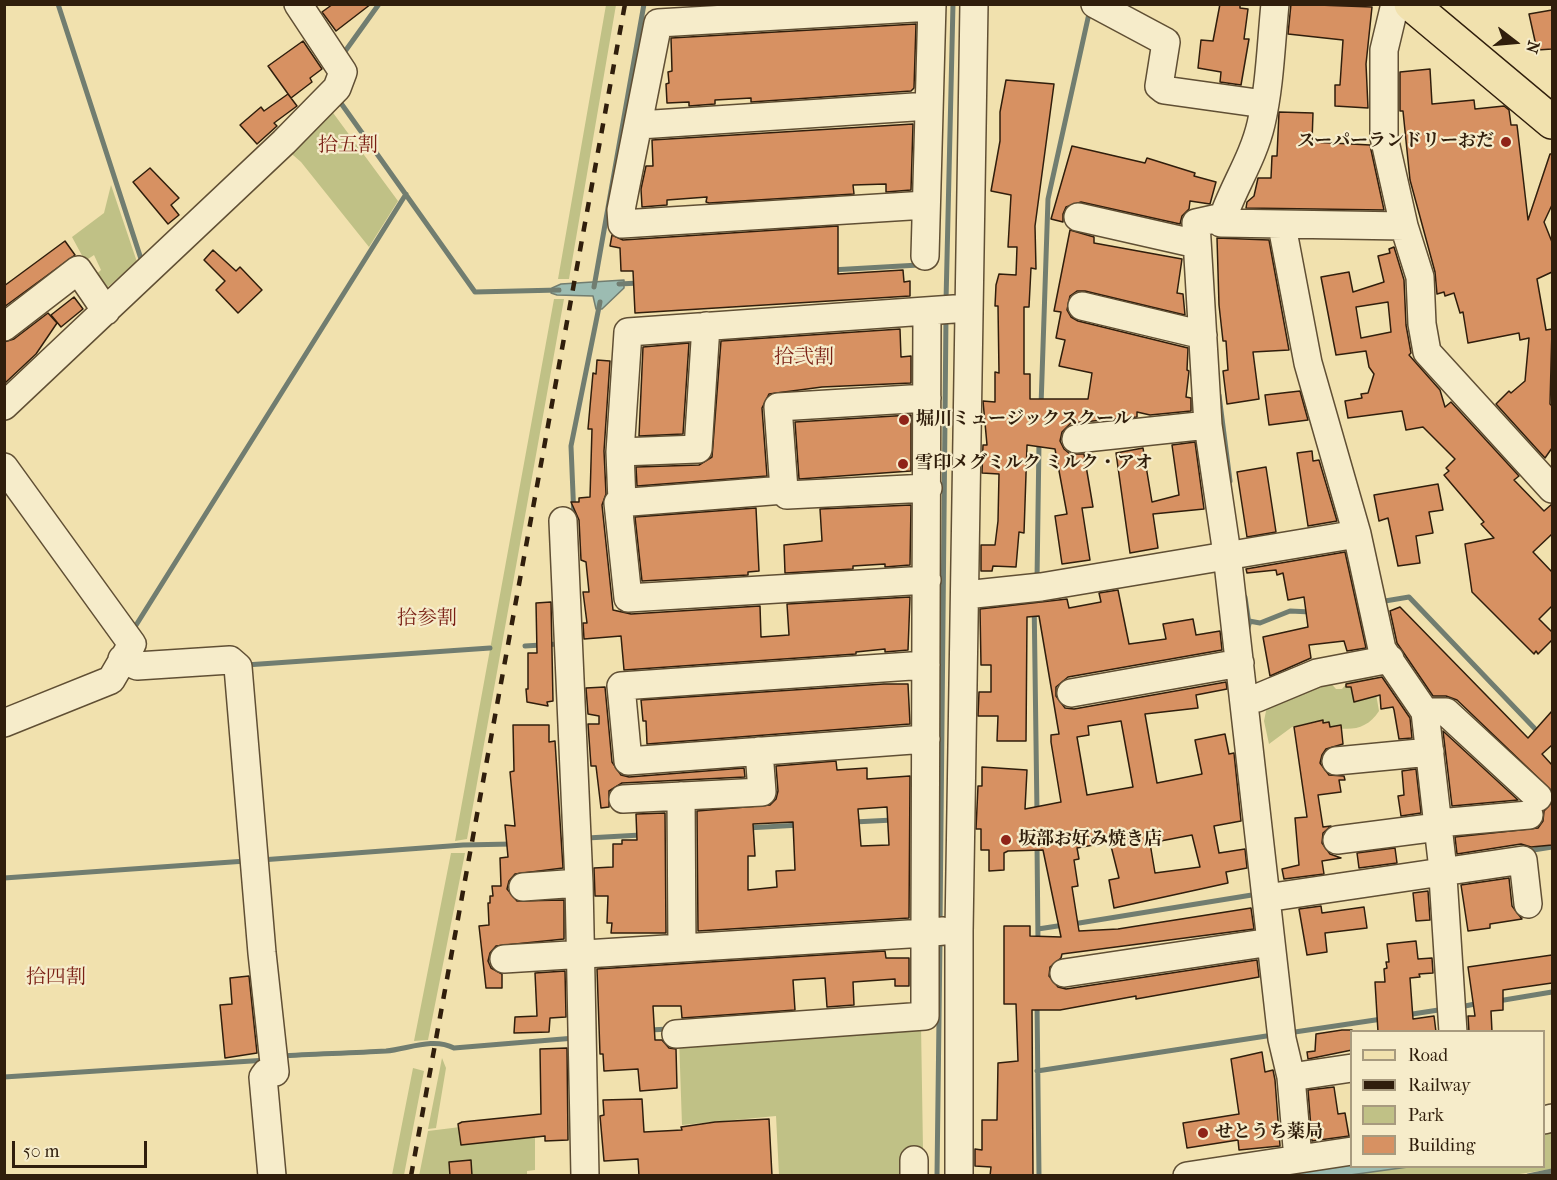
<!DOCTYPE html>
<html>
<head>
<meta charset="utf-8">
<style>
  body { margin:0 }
  #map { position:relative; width:1557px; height:1180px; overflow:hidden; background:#f1e1ae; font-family:"IM FELL French Canon",serif }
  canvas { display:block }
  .frame { position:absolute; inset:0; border:6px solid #301e0c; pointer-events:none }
  .legend { position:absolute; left:1350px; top:1030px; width:195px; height:138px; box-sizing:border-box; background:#f6ecca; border:2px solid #a79a7e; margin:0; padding:8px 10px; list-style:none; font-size:18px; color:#301e0c }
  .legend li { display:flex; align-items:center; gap:12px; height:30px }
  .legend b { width:30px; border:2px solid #a79a7e }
  .north { position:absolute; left:1485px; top:12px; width:60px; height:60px; -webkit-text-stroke:4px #f6ecca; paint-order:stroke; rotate:106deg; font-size:16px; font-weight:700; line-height:24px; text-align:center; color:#301e0c }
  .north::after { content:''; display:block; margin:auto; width:21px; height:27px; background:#301e0c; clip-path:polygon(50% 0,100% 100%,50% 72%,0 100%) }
  .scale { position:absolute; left:12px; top:1141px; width:135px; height:27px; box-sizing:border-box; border:3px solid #301e0c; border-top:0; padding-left:8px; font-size:18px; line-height:21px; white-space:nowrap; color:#301e0c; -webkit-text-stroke:4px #f6ecca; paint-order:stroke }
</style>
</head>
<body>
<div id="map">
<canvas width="1557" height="1180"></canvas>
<div class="frame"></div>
<ul class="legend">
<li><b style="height:8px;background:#f1e1ae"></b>Road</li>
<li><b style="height:8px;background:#301e0c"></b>Railway</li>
<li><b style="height:16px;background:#c0c186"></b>Park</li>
<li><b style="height:16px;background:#d79162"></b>Building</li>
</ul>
<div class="north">N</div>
<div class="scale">50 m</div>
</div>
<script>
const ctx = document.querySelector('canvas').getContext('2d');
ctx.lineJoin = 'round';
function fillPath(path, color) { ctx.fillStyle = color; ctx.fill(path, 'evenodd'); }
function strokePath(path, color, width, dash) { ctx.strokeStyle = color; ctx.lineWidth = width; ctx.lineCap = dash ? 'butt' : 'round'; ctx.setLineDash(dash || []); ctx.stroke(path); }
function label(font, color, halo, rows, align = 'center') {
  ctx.font = font + ' "IM FELL French Canon","Noto Serif JP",serif'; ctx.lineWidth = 4.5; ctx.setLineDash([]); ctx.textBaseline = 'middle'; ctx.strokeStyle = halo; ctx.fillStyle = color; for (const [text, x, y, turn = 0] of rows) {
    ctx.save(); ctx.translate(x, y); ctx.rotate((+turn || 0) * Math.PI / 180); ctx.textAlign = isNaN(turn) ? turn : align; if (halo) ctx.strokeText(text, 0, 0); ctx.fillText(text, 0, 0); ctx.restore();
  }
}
const green = new Path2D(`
  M606,5H616L569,279H558Z
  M328,106L398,201L369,247L301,162L286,149Z
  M111,185L137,262L103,291L94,276L101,270L94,255L85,261L72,237L104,213Z
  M554,299H564L467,839L455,841Z
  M1358,671L1373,677L1379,711C1364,735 1338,731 1317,721L1292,727L1269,744L1264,721L1267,706L1327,679L1336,689H1342L1346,684L1345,674Z
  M451,853H465L428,1040L414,1041Z
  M921,1024L923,1150H904L905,1175H779L776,1116L682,1125L679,1038Z
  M442,1058L446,1068L436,1128L428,1129Z
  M413,1068L424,1071L404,1175H392Z
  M525,1119L535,1126V1170L527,1171V1175L419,1176L428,1131Z
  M1552,1126V1169L1513,1175L1245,1176L1352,1166H1544V1128Z`);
const water = new Path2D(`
  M624,280V288L602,309H596L593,296L557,295L551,293L552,288L561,284Z
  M1351,1158L1352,1166L1408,1167L1350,1175L1238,1176Z`);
const stream = new Path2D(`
  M58,4L142,262
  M346,50L379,4
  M338,99L475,292L559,290
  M831,270L919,265
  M619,284L639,283
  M594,287L644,4
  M946,301L953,4
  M1219,395L1230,481
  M1041,406L1048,199L1090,9
  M574,518L571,446L600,302
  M1037,580L1039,442
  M1034,595L1037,813
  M1245,597L1249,624L1247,632
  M1379,602L1409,597L1539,733
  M1249,621L1260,623L1290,611L1311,612
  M133,630L406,194
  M525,646L558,644
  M246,665L490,648
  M854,822L893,820
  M747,828L800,825
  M587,838L641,835
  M1037,844L1038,942
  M1527,851L1552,847
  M261,860L463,845L512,844
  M4,878L246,861
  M1073,924L1258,894
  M940,925L946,316
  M1038,929L1064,925
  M1498,1001L1552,992
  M1037,1003L1039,1176
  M1460,1007L1480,1003
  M1406,1015L1445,1009
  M649,1030L670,1029
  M1288,1033L1382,1019
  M280,1056C316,1054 351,1053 386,1051C408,1049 433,1037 454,1048L575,1038
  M1037,1071L1273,1035
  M4,1077L267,1060
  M937,1176L940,940
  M1528,1176L1552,1171`);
const building = new Path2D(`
  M333,4H371L336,31L322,12Z
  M1220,4H1240V8L1248,9L1244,39H1249L1241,85L1220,82L1221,72L1198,68L1201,40L1213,41Z
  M1291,4L1372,7L1366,64L1368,108L1335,106V85H1340L1343,40L1288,34Z
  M1552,10V49L1537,50L1529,14Z
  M916,24L914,88L911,91L751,102V98L715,100V104L689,106V102L667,103L666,84L669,83L668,72L672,71L671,38Z
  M303,41L322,69L310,78L312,82L291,98L268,66Z
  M1430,69L1432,104L1474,100L1475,109L1504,106L1509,110L1511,125H1517L1528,220L1550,154H1552V205L1544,222L1552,242V272L1537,279L1546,330L1552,329L1550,404L1552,406V448L1545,458L1496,404L1509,391L1511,393L1525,381L1529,338L1520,340L1519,333L1468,343L1463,312L1460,313L1454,293L1445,296L1444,292L1437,294L1435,272L1410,180L1403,111H1400V72Z
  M1006,80L1054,84L1035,226L1036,269L1031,268L1029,307H1024V374H1030V399H1088L1092,373L1059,366L1065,340L1056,338L1061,312L1054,311L1070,230L1094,237V243L1182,259L1177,293L1183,294L1185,315L1085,291H1077L1070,296L1067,310L1071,317L1078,321L1188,348L1187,370L1189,371L1186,397L1191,398V411L1150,415L1137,412V417L1071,423L1062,432L1060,441L1064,449L1070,454H1084L1093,507L1082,508L1090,560L1062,564L1055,516L1067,514L1055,449L1027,445L1024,533L1019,532L1016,567L993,566L992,571H981V545H995L998,521L999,474L982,473L983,445H987L983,401L995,402V372L999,373L998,306H995L996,285L999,274L1016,275L1017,247H1008L1011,195L991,191L1000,141V112Z
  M288,94L297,106L274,123L277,126L257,144L240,125L261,107L264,111Z
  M1279,112L1313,113L1312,142L1370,145L1384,210L1246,208L1247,202L1254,196L1258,178H1271L1272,156H1277Z
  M913,124L911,190L886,192V184L853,185L854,194L709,203L706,202L707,197L667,200V205L642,207L641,189L646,166H653L652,140Z
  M1072,146L1145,163L1147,158L1195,173L1194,176L1216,182L1210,204L1190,201L1189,209L1182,216L1180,224L1081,202L1066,207L1063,214V222L1051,219Z
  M150,168L179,198L171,205L179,215L168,224L133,182Z
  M838,226V274L903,270L904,282L910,281V296L635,313L633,271H621L620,248L610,246L612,235L623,240Z
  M1217,238L1269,240L1289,350L1253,352L1259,399L1227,404L1223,371L1228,370L1226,341H1223L1219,305Z
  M65,241L75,255L4,307V286Z
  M1394,247L1404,280L1406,325L1411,353L1409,355L1440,390L1445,407L1451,402L1519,476L1514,480L1544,511L1552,504V534L1533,552L1552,572V606L1539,619L1552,632V640L1538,654L1536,651L1534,654L1472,592L1465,544L1494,538L1481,524L1484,522L1444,475L1449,471L1446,468L1455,459L1423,427L1406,430L1402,411L1348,418L1345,401L1362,398L1361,394L1368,393L1374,374L1369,367L1366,351L1336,355L1321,277L1349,272L1353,292L1384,282L1378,256L1390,253L1389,249ZM1388,302L1391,332L1361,338L1356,307Z
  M213,250L236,271L240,267L262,290L238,313L216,290L225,281L204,260Z
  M74,297L83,309L61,327L51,315Z
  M48,313L57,323L36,354L4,384V342L14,339Z
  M900,329L901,357L911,356V383L822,387L769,394L762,408L767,476L637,486L636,467L699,465L712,457L721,341Z
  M689,343L683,434L639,436L643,347Z
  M597,360L610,361L604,451L606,494L602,505L613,610L631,614L760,606L761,637L789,635L787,604L910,597L908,650L885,652V649L856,652V654L624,670L621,636L584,639L583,623H587L583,592H589L586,562L581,560L579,520L571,502H579V498L590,497L592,429H588L593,373L596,374Z
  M1300,391L1308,420L1269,425L1265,395Z
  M911,415V471L799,479L795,422Z
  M1195,442L1204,509L1153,514L1158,548L1130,553L1116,453L1143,448L1152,502L1179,495L1172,445Z
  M1312,451L1313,461L1319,460L1337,521L1308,526L1297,453Z
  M1266,467L1276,532L1247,537L1237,472Z
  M1438,484L1443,510L1429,512L1433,533L1416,536L1420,563L1398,566L1388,518L1379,521L1374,495Z
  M911,505L910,565L885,567V564L853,566V569L785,573L784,545L822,541L820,509Z
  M756,508L759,571L748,572V575L642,581L635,517Z
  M1345,552L1366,648L1347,651L1344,641L1309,645L1311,658L1270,676L1263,637L1308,627L1304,597L1288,600L1283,573L1277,575L1276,570L1247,573L1246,569Z
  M1118,590L1129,644L1166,639L1163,624L1193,619L1196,635L1220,631L1222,650L1068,677L1056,687V696L1065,708L1074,709L1226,682L1227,689L1196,695L1198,708L1145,714L1157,783L1202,774L1195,740L1225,734L1229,754L1234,753L1241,821L1214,826L1219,853L1245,849L1247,868L1226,872L1228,883L1114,908L1109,880L1119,878L1110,842L1077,848L1079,859L1074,860L1078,886L1072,887L1079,931L1118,929L1251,908L1254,929L1062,954L1061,958L1050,967L1049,976L1058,987L1066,989L1257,960L1259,977L1136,999V996L1060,1010H1032L1033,1176H990L991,1167L975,1166V1149L982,1150V1120H997L998,1063L1018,1061L1016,1004H1004V926H1030V936L1061,937L1043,850L1008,851L1004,853V870L989,871V850H981V829H976L978,786H982V767L1027,770L1025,809L1061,802L1051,742V735L1059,734L1039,616L1027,617L1026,741H997L998,716H978L979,692H991V665H981L980,609L1067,599L1069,608L1101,602L1099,593ZM1121,721L1133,787L1087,795L1077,737L1089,735L1088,726ZM1192,835L1200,867L1155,873L1150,843Z
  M551,602L553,701L547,702L548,706L527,702L526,689H528V653H537L536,603Z
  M1400,607L1528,738L1552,711V745L1542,754L1552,765V791L1457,700L1446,696H1433L1397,643L1390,611Z
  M1382,677L1410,718L1412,738L1399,739L1394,710L1393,707L1381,709L1380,695L1354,702L1351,687H1346V684Z
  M884,684H908L910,724L647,744L646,721H643L641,700Z
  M605,687L612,762L621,775L629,777L744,768L745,777L622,783L609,791V807L601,808L596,766H591L588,724H599V716L588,714L586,688Z
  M1323,720V723L1329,722L1330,727L1341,725L1343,744L1326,749L1322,755L1320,763L1329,775L1344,776L1345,780H1339L1341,792L1318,795L1323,827L1331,826L1323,833L1322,843L1330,854L1341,858L1322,861L1324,874L1284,879L1282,869L1299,865L1295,818L1307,817L1294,727Z
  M513,725H549V742L555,741L563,868L515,874L509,881L507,889L517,901L564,900V939L496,946L490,953L488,961L491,968L502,974V988H486L479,926L489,925L488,903H490V896H493L492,886H501L500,858L508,857L505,825L515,826L510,772L514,771Z
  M1443,731L1518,800L1452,806Z
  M836,761L837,770L867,768V779L910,776L909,918L698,931L697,811L770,805L776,799L778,791L776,766ZM887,807L889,845L861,846L858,809ZM793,822L795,870L776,871L777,887L748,890V856H755L753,824Z
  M1416,769L1421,813L1401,816L1398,796L1404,795L1402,771Z
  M1552,802V845L1531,847L1521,844L1457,854L1455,837L1538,828L1543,821L1544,811Z
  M665,813L666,933H611L612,923H607L608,896H595L594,868L613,867V844H622V840H637L636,814Z
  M1395,848L1397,863L1359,868L1357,853Z
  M1509,878L1512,906L1522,919L1490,924V928L1468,931L1461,885Z
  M1428,891L1430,920L1416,921L1413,893Z
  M1321,906L1322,913L1364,907L1367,928L1325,933L1327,952L1307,955L1299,909Z
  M1416,941L1418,959L1432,958L1433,973L1419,974L1420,977L1410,978L1413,1019L1434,1016L1436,1032H1378L1375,982H1385L1384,969L1387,968L1386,962H1389L1387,944Z
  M885,951L886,958H909V986H895V979L853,982L854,1005L827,1007L825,978L793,980L795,1010L682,1018L681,1006H653L655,1040H662L669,1048L676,1049L677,1088L640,1091L638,1069L604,1071L603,1054H600L597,969Z
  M1552,955V983L1503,990V1010L1491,1011L1492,1032H1469L1468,1016H1475L1468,967Z
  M565,971L566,1017L550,1018L549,1032L514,1033L515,1017L537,1016L535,973Z
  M249,976L257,1053L225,1058L220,1005L232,1004L230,978Z
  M1342,1030H1352V1050L1308,1059L1307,1052L1315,1051L1316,1034Z
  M567,1048L568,1140L545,1141V1136L461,1145L458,1124L462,1122L541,1114L540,1049Z
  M1262,1052L1265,1072L1273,1070L1275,1080L1280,1146L1239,1150L1238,1140L1187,1148L1183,1123L1239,1114L1231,1059Z
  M1334,1087L1338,1114L1345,1113L1349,1136L1312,1141L1308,1090Z
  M642,1099L644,1132L682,1130L681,1127L715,1122L769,1119L772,1176H639L638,1159L604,1161L600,1116L604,1115L603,1100Z
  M471,1160L472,1176H450L449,1162Z`);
const minor = new Path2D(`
  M1095,4L1166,42L1159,86L1164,90L1264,104
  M1275,4C1271,44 1270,85 1261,124C1253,159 1232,189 1221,223L1404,226
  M1395,4L1384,50V137L1404,226L1420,277L1422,324L1427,352L1552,489
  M639,125L929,106
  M926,205L622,224L621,210L658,23L932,7
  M1078,217L1197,244
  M1223,217L1196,223L1208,425L1227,554L1282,1039L1291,1077L1298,1159
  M925,256L932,4
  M1082,306L1203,335
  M4,327L78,270L106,311
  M927,398L778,407L784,490L787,495L928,488
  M4,406L284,142L337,88L343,72L298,4
  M1076,439L1208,425
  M620,452L698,449L706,326
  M4,467L132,644L111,680L4,723
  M784,490L618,503L628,598L927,580
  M622,502L620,452L628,332L968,308
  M563,521L579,883
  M1357,534L1382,649L1425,712L1442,861L1453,1032
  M965,595L1041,587L1357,534L1308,363L1282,226
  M122,659L137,666L230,660L238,667L262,953L275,1072L266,1073L263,1077L272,1176
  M926,665L621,686L628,761L926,739
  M1071,693L1240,663
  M1245,699L1257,698L1317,673L1390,659
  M1425,712H1446L1538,797
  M1336,761L1430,752
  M681,796L682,948
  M623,799L762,792L759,751
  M1438,823L1529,815
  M1337,840L1438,827
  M523,887L579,883L585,1176
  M1266,898L1523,860L1528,904
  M504,959L925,933L927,311
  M1064,973L1271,942
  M676,1034L925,1016V933L943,931
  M1291,1077L1352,1068
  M1544,1120L1552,1118
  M914,1160V1176
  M959,1176V931L974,4
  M1187,1176L1352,1151`);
const major = new Path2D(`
  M1411,4L1552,122`);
const rail = new Path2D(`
  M411,1176L625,4`);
const markers = [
  [1506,142,6,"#8f2418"],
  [904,420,6,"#8f2418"],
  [903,464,6,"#8f2418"],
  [1006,840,6,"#8f2418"],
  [1203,1133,6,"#8f2418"]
];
const poiNames = [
  ["スーパーランドリーおだ",1494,142,"right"],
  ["堀川ミュージックスクール",916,420],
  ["雪印メグミルク ミルク・アオ",915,464],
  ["坂部お好み焼き店",1018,840],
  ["せとうち薬局",1215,1133]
];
const neighbourhoodNames = [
  ["拾五割",348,146],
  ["拾弐割",804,358],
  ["拾参割",427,619],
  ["拾四割",56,978]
];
fillPath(green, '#c0c186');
fillPath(water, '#9cbcb2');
strokePath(water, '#717d70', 1.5);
strokePath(stream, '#717d70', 5);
fillPath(building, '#d79162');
strokePath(building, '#301e0c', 1.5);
strokePath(minor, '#604f34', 30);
strokePath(major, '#301e0c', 36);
strokePath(minor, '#f6ecca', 27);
strokePath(major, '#f1e1ae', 33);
strokePath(rail, '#301e0c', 4.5, [10, 10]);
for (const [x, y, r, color] of markers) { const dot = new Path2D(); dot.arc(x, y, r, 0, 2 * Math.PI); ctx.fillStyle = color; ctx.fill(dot); strokePath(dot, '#f6ecca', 2); }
label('bold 18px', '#301e0c', '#f6ecca', poiNames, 'left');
label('20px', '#7a1f14', '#f6ecca', neighbourhoodNames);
</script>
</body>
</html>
